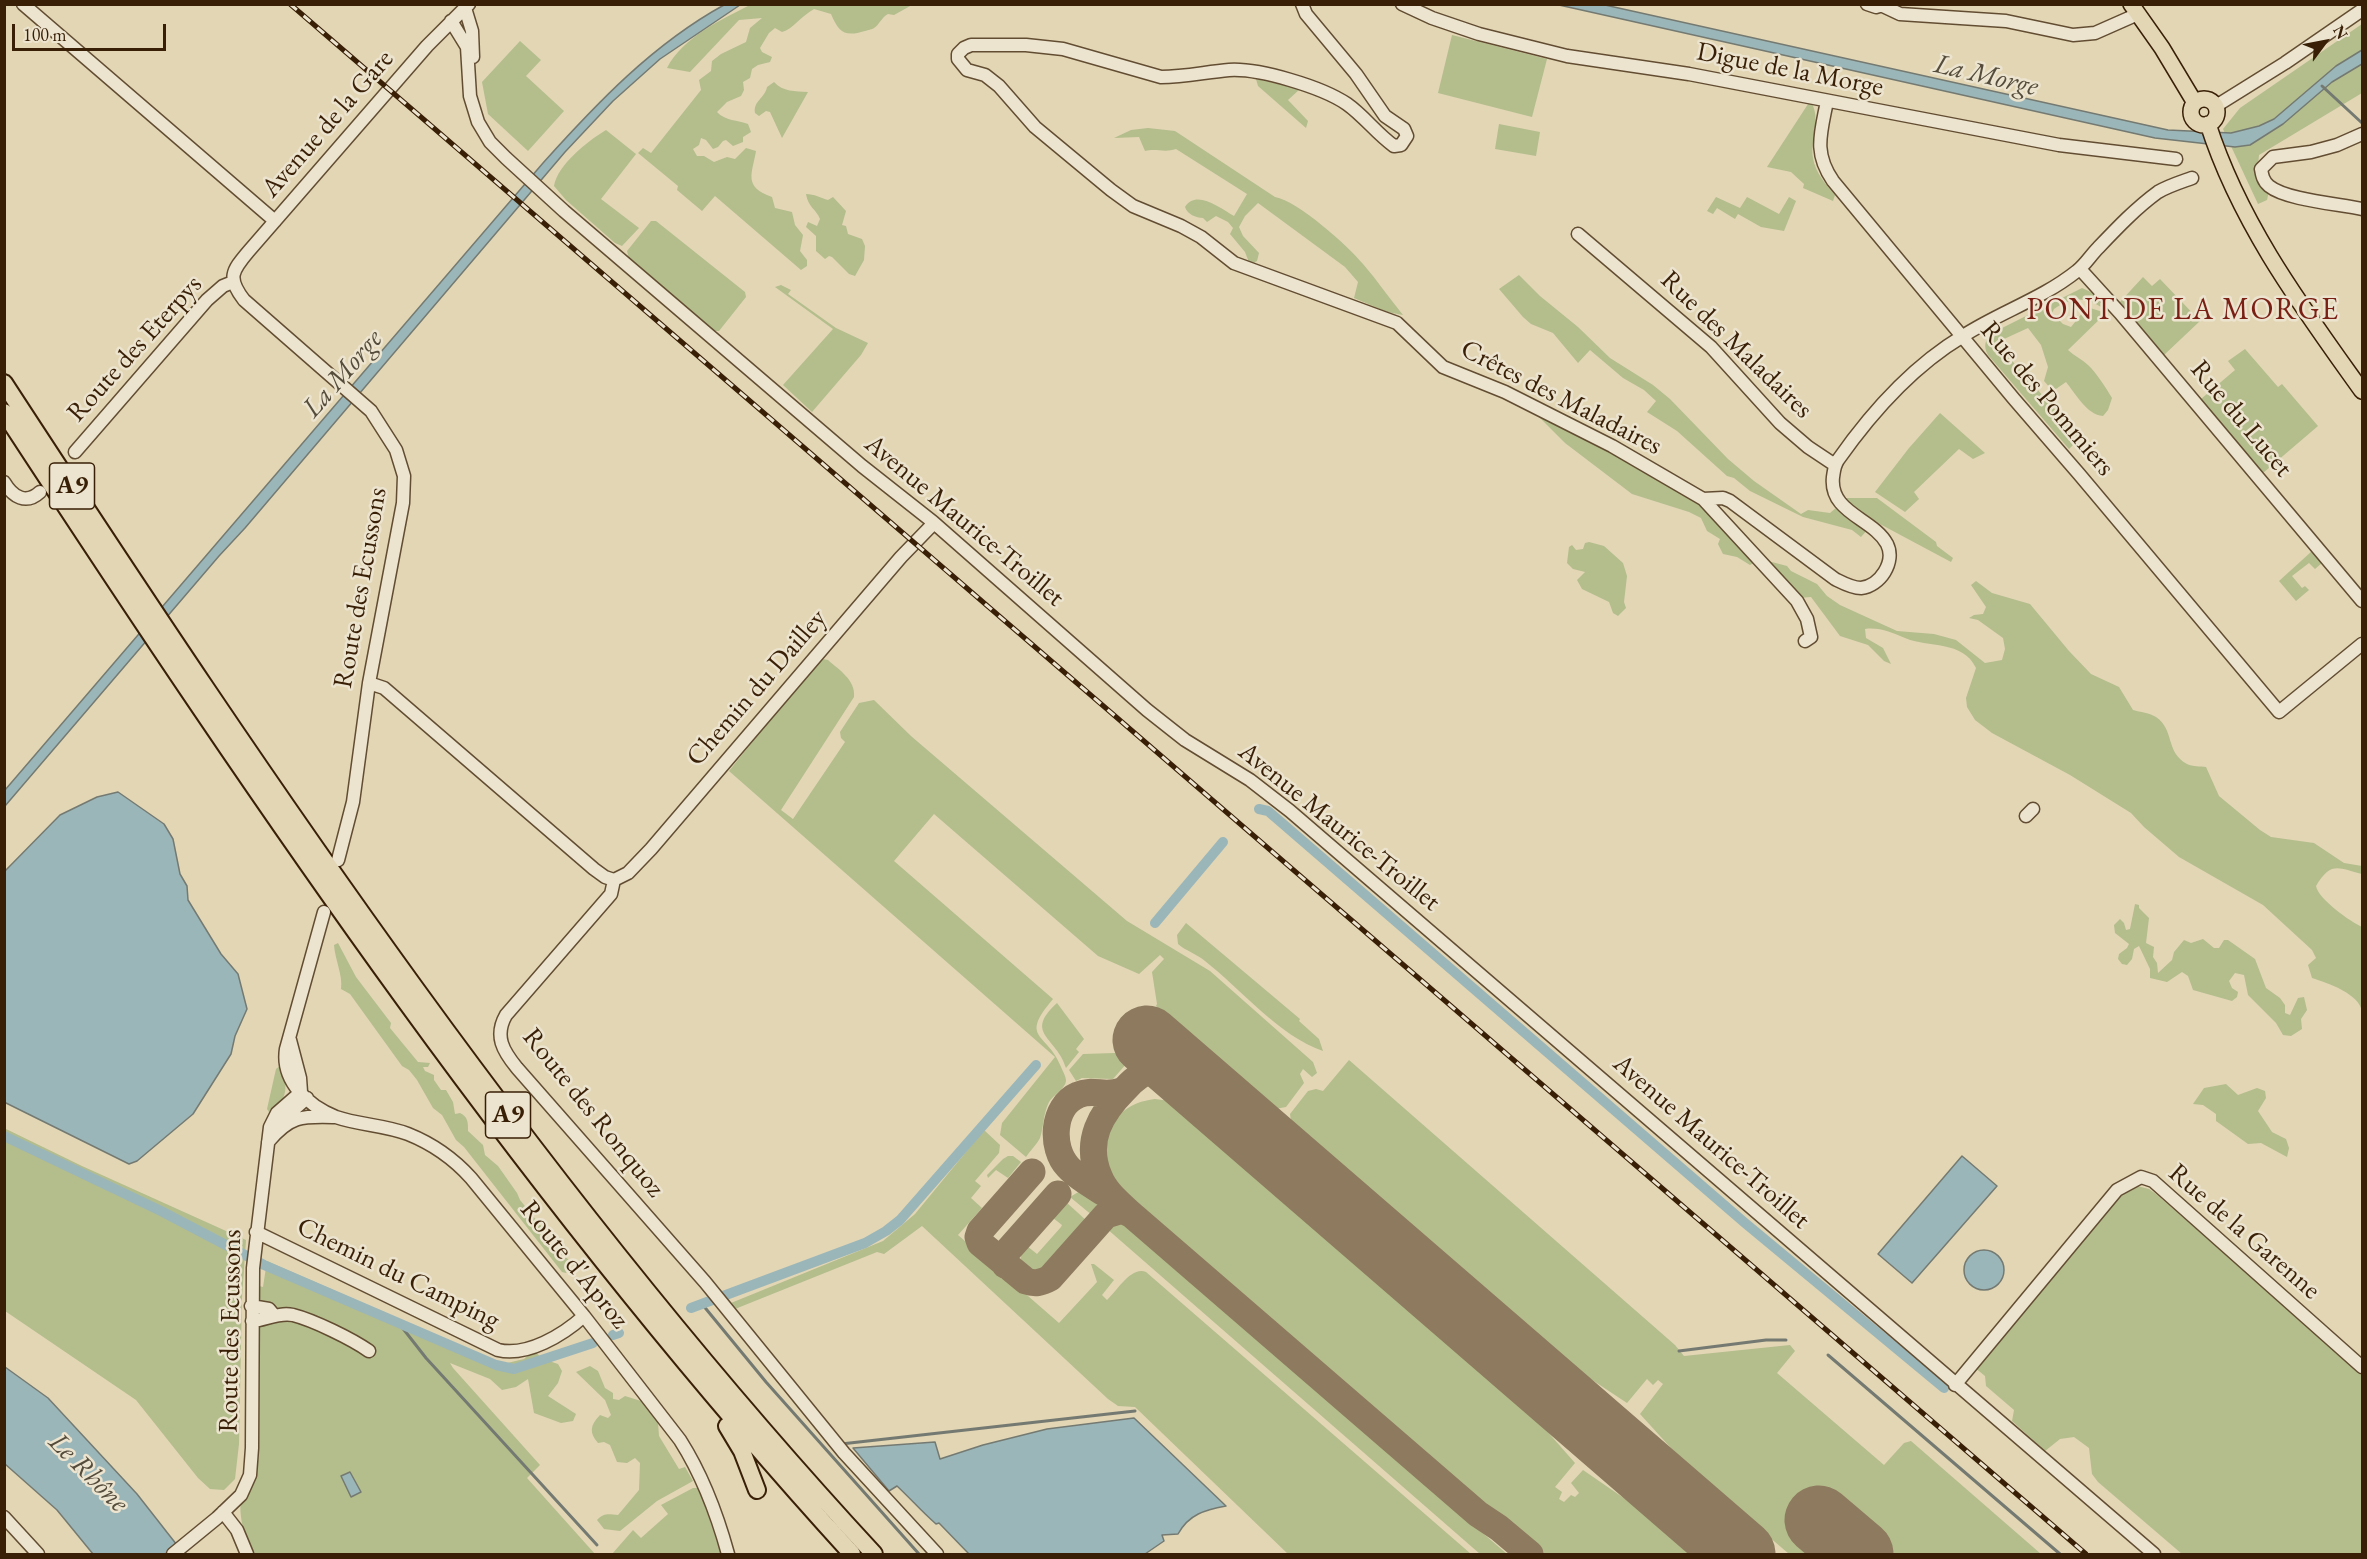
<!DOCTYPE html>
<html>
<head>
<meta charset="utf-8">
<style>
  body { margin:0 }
  #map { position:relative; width:2367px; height:1559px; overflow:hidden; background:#e2d6b5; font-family:"EB Garamond",serif }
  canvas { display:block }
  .frame { position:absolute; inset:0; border:6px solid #391f06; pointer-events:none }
  .north { position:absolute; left:2295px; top:12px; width:60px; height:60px; -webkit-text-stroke:4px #ece4cf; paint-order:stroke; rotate:58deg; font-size:16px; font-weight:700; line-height:24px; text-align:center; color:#391f06 }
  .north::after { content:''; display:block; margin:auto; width:21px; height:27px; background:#391f06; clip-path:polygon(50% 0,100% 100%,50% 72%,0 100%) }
  .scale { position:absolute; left:12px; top:24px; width:154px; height:27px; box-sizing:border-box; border:3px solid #391f06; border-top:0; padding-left:8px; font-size:18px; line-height:21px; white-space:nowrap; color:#391f06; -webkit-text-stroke:4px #ece4cf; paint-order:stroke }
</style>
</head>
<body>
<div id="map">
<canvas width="2367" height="1559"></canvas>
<div class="frame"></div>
<div class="north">N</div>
<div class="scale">100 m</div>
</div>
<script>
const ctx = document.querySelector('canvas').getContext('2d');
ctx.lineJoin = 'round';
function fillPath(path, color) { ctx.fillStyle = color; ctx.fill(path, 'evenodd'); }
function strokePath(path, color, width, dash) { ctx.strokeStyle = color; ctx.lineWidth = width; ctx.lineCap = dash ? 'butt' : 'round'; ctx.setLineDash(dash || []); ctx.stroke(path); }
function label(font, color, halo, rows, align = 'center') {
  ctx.font = font + ' "EB Garamond",serif'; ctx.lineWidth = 5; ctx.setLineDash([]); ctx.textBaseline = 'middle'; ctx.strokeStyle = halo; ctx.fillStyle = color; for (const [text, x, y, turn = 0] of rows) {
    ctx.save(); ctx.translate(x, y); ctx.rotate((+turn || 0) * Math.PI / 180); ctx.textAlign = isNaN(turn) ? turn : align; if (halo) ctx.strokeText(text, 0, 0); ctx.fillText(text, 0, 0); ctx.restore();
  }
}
const green = new Path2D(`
  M750,5H912L894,15L888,14C881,18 880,24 874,28C873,29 868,30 865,31C845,37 839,33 831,14L814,9C801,16 793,29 782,32L775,28L769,33L760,48L762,52L772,57L770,62L758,65L752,69L750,78L743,82L744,90L741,96L727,102L717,112C725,121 738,120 748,124L751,132L743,137V142L733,146L726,140L723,141L718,147L713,149L706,140L701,138L699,145L693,149L697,156H704L714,162L727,157L735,159L746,148L756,151C752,174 743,187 772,197L775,208L792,212L795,225L803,235L800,251L807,260V266L801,270L715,196L702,211L677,190L678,186L638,153L643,148L651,153L701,90L699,80L711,71L712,61L721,54L746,42L750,28L762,18L739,20L690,72L667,68C683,37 721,20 750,5Z
  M2362,24V93L2259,155L2257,176L2269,191L2267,200L2258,204L2223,129L2240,108Z
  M1452,35L1547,59L1532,117L1438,93Z
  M520,41L541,60L526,76L564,111L528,151L488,114L482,82Z
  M1256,79L1300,89L1288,100L1308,121L1306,128L1258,86Z
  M774,82C783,92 795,91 808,92L782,138L770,112L766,111L759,116L755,113C753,101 765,98 767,87Z
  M1810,101C1822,116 1810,140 1813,158C1815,172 1826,185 1835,195L1833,201L1803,188L1804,184L1791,172L1767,167Z
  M1499,124L1540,132L1536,156L1495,149Z
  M1148,128L1175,131L1275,197C1298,201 1347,245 1363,264C1377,280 1389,298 1403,315L1387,312L1354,298L1358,282L1345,267L1258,203L1245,216L1239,227L1243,236L1259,253L1257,261L1250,265L1245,252L1230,234L1233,228L1228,222L1216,216L1207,222L1203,218C1196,218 1187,214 1185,207C1196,189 1220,208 1234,216L1247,194L1176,149C1164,153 1156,148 1145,151L1139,137L1114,138L1131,130Z
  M606,130L636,154L601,199L639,228L622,246L615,243L566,200L554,186C558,164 588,141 606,130Z
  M806,194C814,194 821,198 828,200L833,197L846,211L842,225L846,226L848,234L862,239L865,246L864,260L855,276L849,274L832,257L829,256L825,259L816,251V236L806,227L808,222L817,226L820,219C816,209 808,207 806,194Z
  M1716,197L1740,208L1747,197L1779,214L1789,197L1796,201L1784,231L1761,227L1738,214L1735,219L1717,208L1713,214L1707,211Z
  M651,221H656L745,292L746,297L719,331H712L629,259L627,251Z
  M1519,275L1540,296L1578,327L1610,358L1653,385L1670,399L1728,459L1754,481L1801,514L1808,510L1830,513L1837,507L1868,529L1861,537L1852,530L1803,517L1750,491L1734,478L1727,476L1677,431L1647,412L1656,401L1644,390L1623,378L1590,350L1578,363L1553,333L1531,324L1523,317L1499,289Z
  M2143,277L2152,286L2160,279L2200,321L2164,355L2119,303Z
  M781,285L791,290L788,294L836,328L868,343L861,355L812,412L783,385L833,329L775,287Z
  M2082,288L2093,293L2106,307L2104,309C2085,296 2072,297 2054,309L2052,313L2063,324L2071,327L2087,307L2106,313L2068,350C2074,356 2082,359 2088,365C2096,372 2106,388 2112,398L2108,410L2103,416C2087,415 2075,393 2066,382L2053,391L2044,381L2048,367L2041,345L2028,328L2004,339L2000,347L2080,438L2069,449L1988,355C1983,346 1985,340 1992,333Z
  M2245,349L2278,387L2282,384L2318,426L2263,473L2201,399L2235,370L2228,361Z
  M1527,405L1701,500L1758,561L1750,565L1737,557L1723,554L1718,544L1720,539L1707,531L1701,518L1689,512L1632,494L1565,443Z
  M1940,413L1985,453L1973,459L1959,449L1914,492L1919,499L1905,512L1875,492L1909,448Z
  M1845,498H1877L1936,542L1937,546L1953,558L1951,562L1878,523H1872L1846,502Z
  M1589,542L1604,546L1623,563L1627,576L1624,602L1626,608L1618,616L1613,613L1609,602L1582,589L1577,580L1585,572L1573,569L1567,563L1569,547L1572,545L1576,550L1583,549L1585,543Z
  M2312,551L2322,563L2315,569L2309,563L2292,576L2302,588L2305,586L2309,590L2296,601L2279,581Z
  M1768,561L1787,566L1791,571L1817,584L1827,596L1840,605L1897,631L1934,634L1956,640L1985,663L2002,660L2005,649L2003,638L1978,620L1969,618L1974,615L1983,614L1986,607L1971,585L1976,581L1992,593L2030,604L2069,651L2091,674L2119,687L2133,710C2140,712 2150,713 2156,717C2175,730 2165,752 2187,764C2193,767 2200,766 2206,767L2219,796L2260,830L2271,837L2314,843L2344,863L2362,866V874C2338,868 2331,861 2316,886C2318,899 2351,922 2362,927V1012C2360,994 2328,983 2312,978L2308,965L2316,958L2312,950L2263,905L2179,857L2144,827L2131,813L2070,775L1992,733L1975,720L1967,707L1966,698L1976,668C1963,640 1928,648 1905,638C1892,633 1880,627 1865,629L1866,638L1883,648L1891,664L1884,661L1868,645L1840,636L1811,597L1798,598L1765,563Z
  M823,659L828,660C839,670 856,680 854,697L781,810L793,819L845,742L841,738L840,732L859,703L874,700L911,736L1127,921L1210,971L1313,1062L1317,1073L1312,1077L1303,1069L1300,1074L1304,1083L1286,1107L1275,1109L1156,1006L1157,1004L1152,972L1164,959L1160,955L1139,974L1098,956L934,814L894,861L1053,999C1018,1040 1048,1032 1061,1067C1063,1072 1066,1076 1066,1081C1065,1089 1053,1095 1049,1102C1043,1114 1044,1126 1040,1138C1037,1144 1030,1151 1026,1157L1000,1135L1002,1123L1055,1057L729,771L818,660Z
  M2135,904L2139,905V908L2149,918L2146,943L2154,947L2153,957L2157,963L2158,973L2172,960L2174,952L2184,940L2191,943L2203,939L2214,948H2219L2224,940H2228L2255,959L2266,988L2280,998L2285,1005V1013L2290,1015L2298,998L2304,997L2307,1010L2301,1019L2302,1029L2291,1036L2283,1035L2276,1023L2248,995L2244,975L2235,973L2229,981L2232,988L2238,992L2237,997L2232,1001L2193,990L2188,976L2182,972L2167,982L2150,978V969L2139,946L2134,949L2132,959L2127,965L2122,964L2118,959L2119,954L2127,948L2129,944L2115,933L2114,925L2120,919L2124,923L2126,930L2130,929Z
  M1186,923L1300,1019L1299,1021L1319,1039L1323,1051C1279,1036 1242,990 1205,961C1197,954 1186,951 1178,944L1177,935Z
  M338,943L356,977L391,1023L390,1028L418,1062L430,1063L428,1067H423L425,1071L434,1075V1080L441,1090H446L453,1102L455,1114L460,1113C468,1117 468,1122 468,1131L483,1145L485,1155L498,1166L517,1193L520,1200L545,1231L548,1240L571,1262L569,1269L566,1273L562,1272L464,1147L456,1140L442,1115L433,1108L417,1080L409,1070L402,1066L350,994L341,989C343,975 335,960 334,945Z
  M1057,1003L1084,1039L1076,1049L1079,1052L1066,1068C1057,1037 1023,1034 1057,1003Z
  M1115,1053L1127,1063L1113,1079L1082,1078L1076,1081L1069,1070L1083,1054Z
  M1349,1060L1675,1345L1684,1356L1790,1345L1795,1351L1777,1373L1884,1465L1904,1443L1911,1441L2041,1554H1789L1690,1469L1640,1414L1663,1384L1658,1380L1653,1385L1647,1379L1627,1403L1571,1366L1301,1132L1291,1121L1290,1114L1308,1091L1316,1089L1323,1091Z
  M281,1065C287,1086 290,1099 269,1112L267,1109L276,1069Z
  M2226,1084L2238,1095L2257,1088L2265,1091L2266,1098L2258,1111L2272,1132L2286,1139L2289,1148L2287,1157L2261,1143L2248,1144L2216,1121V1114L2203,1105L2193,1104L2204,1088Z
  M1155,1099L1170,1101L1531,1413L1575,1463L1555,1487L1562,1492L1559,1499L1564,1502L1571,1495L1575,1497L1579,1493L1571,1483L1583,1470L1647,1514L1692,1554H1543L1119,1188C1111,1178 1103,1168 1102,1155C1102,1150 1104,1145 1105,1141C1112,1116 1129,1102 1155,1099Z
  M4,1128L82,1166L246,1240L242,1298L239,1444L235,1479L224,1490L210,1489L198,1478L136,1400L5,1311Z
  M984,1130L1000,1145L999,1153L975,1181L981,1186L971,1198L982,1208L958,1235L1059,1323L1097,1282L1091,1264H1094L1114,1280L1102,1295L1107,1300C1117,1291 1131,1266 1146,1272L1471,1554H1288L1135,1407L1118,1406L1108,1399L922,1226L884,1254L877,1252L735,1309L731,1303L883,1241L915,1214Z
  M1008,1156H1013L1021,1162L1008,1178L996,1170L988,1178L987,1175L1003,1159Z
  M2133,1185L2149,1189L2156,1194L2362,1373V1554H2182L2098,1482L2092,1474L2089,1448L2074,1437L2060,1439L2045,1451L2012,1421L2014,1410L1986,1386L1985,1376L1974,1367L2120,1191Z
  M1080,1191C1090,1192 1095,1197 1098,1206L1093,1216L1070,1197Z
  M1066,1202L1088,1222L1044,1273L1038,1275L1026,1272L1020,1262L1021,1256L1027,1246L1037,1254L1061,1227L1062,1225L1053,1218Z
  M1117,1220L1121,1221L1507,1554H1480L1106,1228Z
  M267,1261L503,1364L524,1359L533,1350L543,1359L558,1364L562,1371L558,1383L548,1396L576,1414L573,1421L561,1423L534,1413L528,1379L516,1387L502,1390L490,1379L450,1363L453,1368L540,1465L527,1478L595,1554H252C244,1534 234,1506 246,1486L252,1284L263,1287Z
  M590,1366L598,1371L605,1388L613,1393V1399L619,1400L625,1396L641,1401L648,1406L658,1423L659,1436L679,1469L685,1467L693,1481L657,1501L620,1531L604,1529L597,1520C603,1513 609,1514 618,1515L639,1490L640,1463L635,1458L627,1463L617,1462L610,1445L604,1442L598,1443C589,1433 590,1425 600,1415L608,1418L611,1415L605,1400L576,1372Z
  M693,1488H699L721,1554H612L633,1530L641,1538L668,1514L661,1505Z`);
const water = new Path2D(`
  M724,5H740L660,59L613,101L565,152L245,528L219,556L5,806V790L543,163C597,103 653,44 724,5Z
  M1559,5H1605L2168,130L2231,133L2259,126L2274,119L2336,66L2362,50V64L2332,82L2283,124L2250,145L2235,147L2155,138Z
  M118,792L164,824L173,839L180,874L187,886L188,900L221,954L238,974L247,1009L235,1036L231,1054L193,1114L137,1161L129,1164L4,1102L5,871L60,815L97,797Z
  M1962,1156L1997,1186L1912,1283L1878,1254Z
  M1964 1270a20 20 0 1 1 40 0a20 20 0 1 1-40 0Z
  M5,1367L48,1398L137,1494L184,1554H93L57,1510L5,1464Z
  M1134,1418L1226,1506C1205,1510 1189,1514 1178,1534L1162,1535L1164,1541L1145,1554H969L939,1523L936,1524C921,1511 911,1499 897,1486L889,1491L853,1448L935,1442L940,1459L983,1445L1047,1429Z
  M350,1472L361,1492L351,1497L341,1476Z`);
const stream = new Path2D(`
  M2322,86L2362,123
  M702,1304L766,1382L919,1554
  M401,1326L426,1358L597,1545
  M1679,1351L1766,1340H1786
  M1828,1355L2060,1554
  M841,1444L1135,1411`);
const canal = new Path2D(`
  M1259,809L1268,811L1745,1223L1944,1388
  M1155,923L1223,842
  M4,1136L161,1211L264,1265L496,1365L514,1369L593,1343
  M691,1308L865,1243L886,1231L900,1220L1036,1065
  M613,1335L619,1333`);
const taxiway = new Path2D(`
  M1195,1081C1184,1073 1170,1067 1156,1069C1144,1071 1133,1080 1125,1089C1101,1113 1084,1141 1099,1176C1105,1192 1119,1203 1132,1215L1478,1514L1499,1528L1530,1554
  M1032,1172L980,1231L978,1237L980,1243L1026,1281C1035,1284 1041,1283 1050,1278L1106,1215L1122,1210L1132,1215
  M1109,1196C1095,1187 1079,1179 1068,1167C1050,1148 1052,1106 1078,1095C1093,1088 1107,1098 1123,1090
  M1005,1265L1004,1255L1058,1194
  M1702,1520L1712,1538L1714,1554`);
const runway = new Path2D(`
  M1147,1040L1741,1554
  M1819,1520L1859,1554`);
const minor = new Path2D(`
  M23,4L275,221
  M1302,4L1306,14L1356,74L1385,116L1404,129L1407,136L1401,145L1394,146C1377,134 1364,116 1347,104C1322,87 1259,68 1229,70C1206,72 1184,77 1161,77L1063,49L1026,45H971L964,48L958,54V59L967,70L985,75L999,86L1035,127L1111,190L1133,206L1181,226L1201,237L1234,263L1397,323L1443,367L1505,392L1612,446L1703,499L1797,601L1807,619L1811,637L1805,641
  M1402,4L1432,18L1479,34L1567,56L1689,74L2059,145L2176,159
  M1867,4L1876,7L1886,4
  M1883,6L1900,14L2006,21L2073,35L2095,33L2138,14
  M465,8L472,31L473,57
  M451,21L467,47L470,96L478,122L490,142L506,158L564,211L862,466L933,522L1147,710L1185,740L1250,780L1290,811L2154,1554
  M1827,101C1821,133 1813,152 1833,181L2014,399L2079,474L2279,712L2362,644
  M2216,106L2285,63L2362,10
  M2362,134L2337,145L2311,152L2273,157L2261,169C2262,175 2263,181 2269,186C2286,200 2340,204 2362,209
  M1578,234L1711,347L1780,423L1808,447L1835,465
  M2080,269L2120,313L2362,601
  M75,452L207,300L223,286L233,282
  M4,482C13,497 26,505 40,492
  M1703,499L1723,498L1730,501L1835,579C1843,583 1852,588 1861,588C1880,586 1896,562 1887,544C1873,518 1829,513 1833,477C1834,471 1834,466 1838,460C1871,413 1913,366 1963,336C2000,312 2042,299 2077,271C2085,265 2091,255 2098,248C2117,228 2136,208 2158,192C2168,186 2181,182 2192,178
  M369,683L384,688L594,869L605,877L614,880
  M2026,816L2033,809
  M338,860L353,802L369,683L403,503L404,476L396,450L371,411L244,300C227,278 232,271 248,252L427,46L469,4
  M614,880L611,894L506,1015C494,1036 503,1051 517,1068L705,1282L844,1453L937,1554
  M614,880L628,873L651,849L901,557L934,523
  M324,912L286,1049C281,1081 308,1106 336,1117C359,1125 385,1125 408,1134C433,1144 453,1158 471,1178L584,1316L680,1440C703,1476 717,1514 728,1554
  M281,1121L307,1098
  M268,1142C290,1116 301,1116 333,1117
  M256,1232L498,1350C527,1357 563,1335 584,1316
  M251,1306L269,1309L274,1315
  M252,1321C266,1320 278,1312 293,1315C313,1320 352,1339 369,1351
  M1955,1385L2117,1190L2141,1177L2153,1181L2362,1367
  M223,1512L237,1530L247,1554
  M4,1517L38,1554
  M173,1554L217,1518L241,1495L250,1475L252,1448L253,1268L270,1127L277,1113L301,1092L300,1078L290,1040`);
const major = new Path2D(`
  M2131,4L2162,48L2195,103
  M2191 112a13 13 0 1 1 26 0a13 13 0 1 1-26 0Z
  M2208,124C2240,224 2302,307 2362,391`);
const highway = new Path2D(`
  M4,383C270,791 543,1196 874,1554
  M4,412C266,813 529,1200 852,1554
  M727,1426L742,1451L757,1490`);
const rail = new Path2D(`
  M290,4L2086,1554`);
const shields = [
  [72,486,45],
  [508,1115,45]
];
const shieldNames = [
  ["A9",72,486],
  ["A9",508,1115]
];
const streetNames = [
  ["Digue de la Morge",1790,70,11],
  ["Avenue de la Gare",328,124,-49],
  ["Rue des Maladaires",1736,345,44],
  ["Route des Eterpys",135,349,-48],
  ["Crêtes des Maladaires",1561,398,27],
  ["Rue des Pommiers",2047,399,50],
  ["Rue du Lucet",2241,419,50],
  ["Avenue Maurice-Troillet",964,521,40],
  ["Route des Ecussons",361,588,-80],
  ["Chemin du Dailley",757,688,-49],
  ["Avenue Maurice-Troillet",1339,827,39],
  ["Route des Ronquoz",593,1113,51],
  ["Avenue Maurice-Troillet",1711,1142,41],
  ["Rue de la Garenne",2244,1232,41],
  ["Route d'Aproz",574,1265,51],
  ["Chemin du Camping",398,1274,26],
  ["Route des Ecussons",231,1331,-89]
];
const waterNames = [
  ["La Morge",1986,76,13],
  ["La Morge",343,374,-49],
  ["Le Rhône",88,1473,45]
];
const quarterNames = [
  ["PONT DE LA MORGE",2183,311]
];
fillPath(green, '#b4bd8c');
fillPath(water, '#9bb6b9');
strokePath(water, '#747a71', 1.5);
strokePath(stream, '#747a71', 3);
strokePath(canal, '#9bb6b9', 10);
strokePath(taxiway, '#8e7a5e', 27);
strokePath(runway, '#8e7a5e', 69);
strokePath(minor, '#634d32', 15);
strokePath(major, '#391f06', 18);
strokePath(highway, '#391f06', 20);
strokePath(minor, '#ece4cf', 12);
strokePath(major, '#e2d6b5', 15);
strokePath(highway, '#e2d6b5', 16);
strokePath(rail, '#391f06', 5);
strokePath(rail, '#ece4cf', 3, [9]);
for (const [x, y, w] of shields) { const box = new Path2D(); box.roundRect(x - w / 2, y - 23, w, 46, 4.5); ctx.fillStyle = '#ece4cf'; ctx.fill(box); strokePath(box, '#391f06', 1.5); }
label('bold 26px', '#391f06', null, shieldNames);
label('27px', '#391f06', '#ece4cf', streetNames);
label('italic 28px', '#564c3c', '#ece4cf', waterNames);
ctx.letterSpacing = '1.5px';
label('30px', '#7a1f14', '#ece4cf', quarterNames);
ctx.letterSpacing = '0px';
</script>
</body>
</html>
